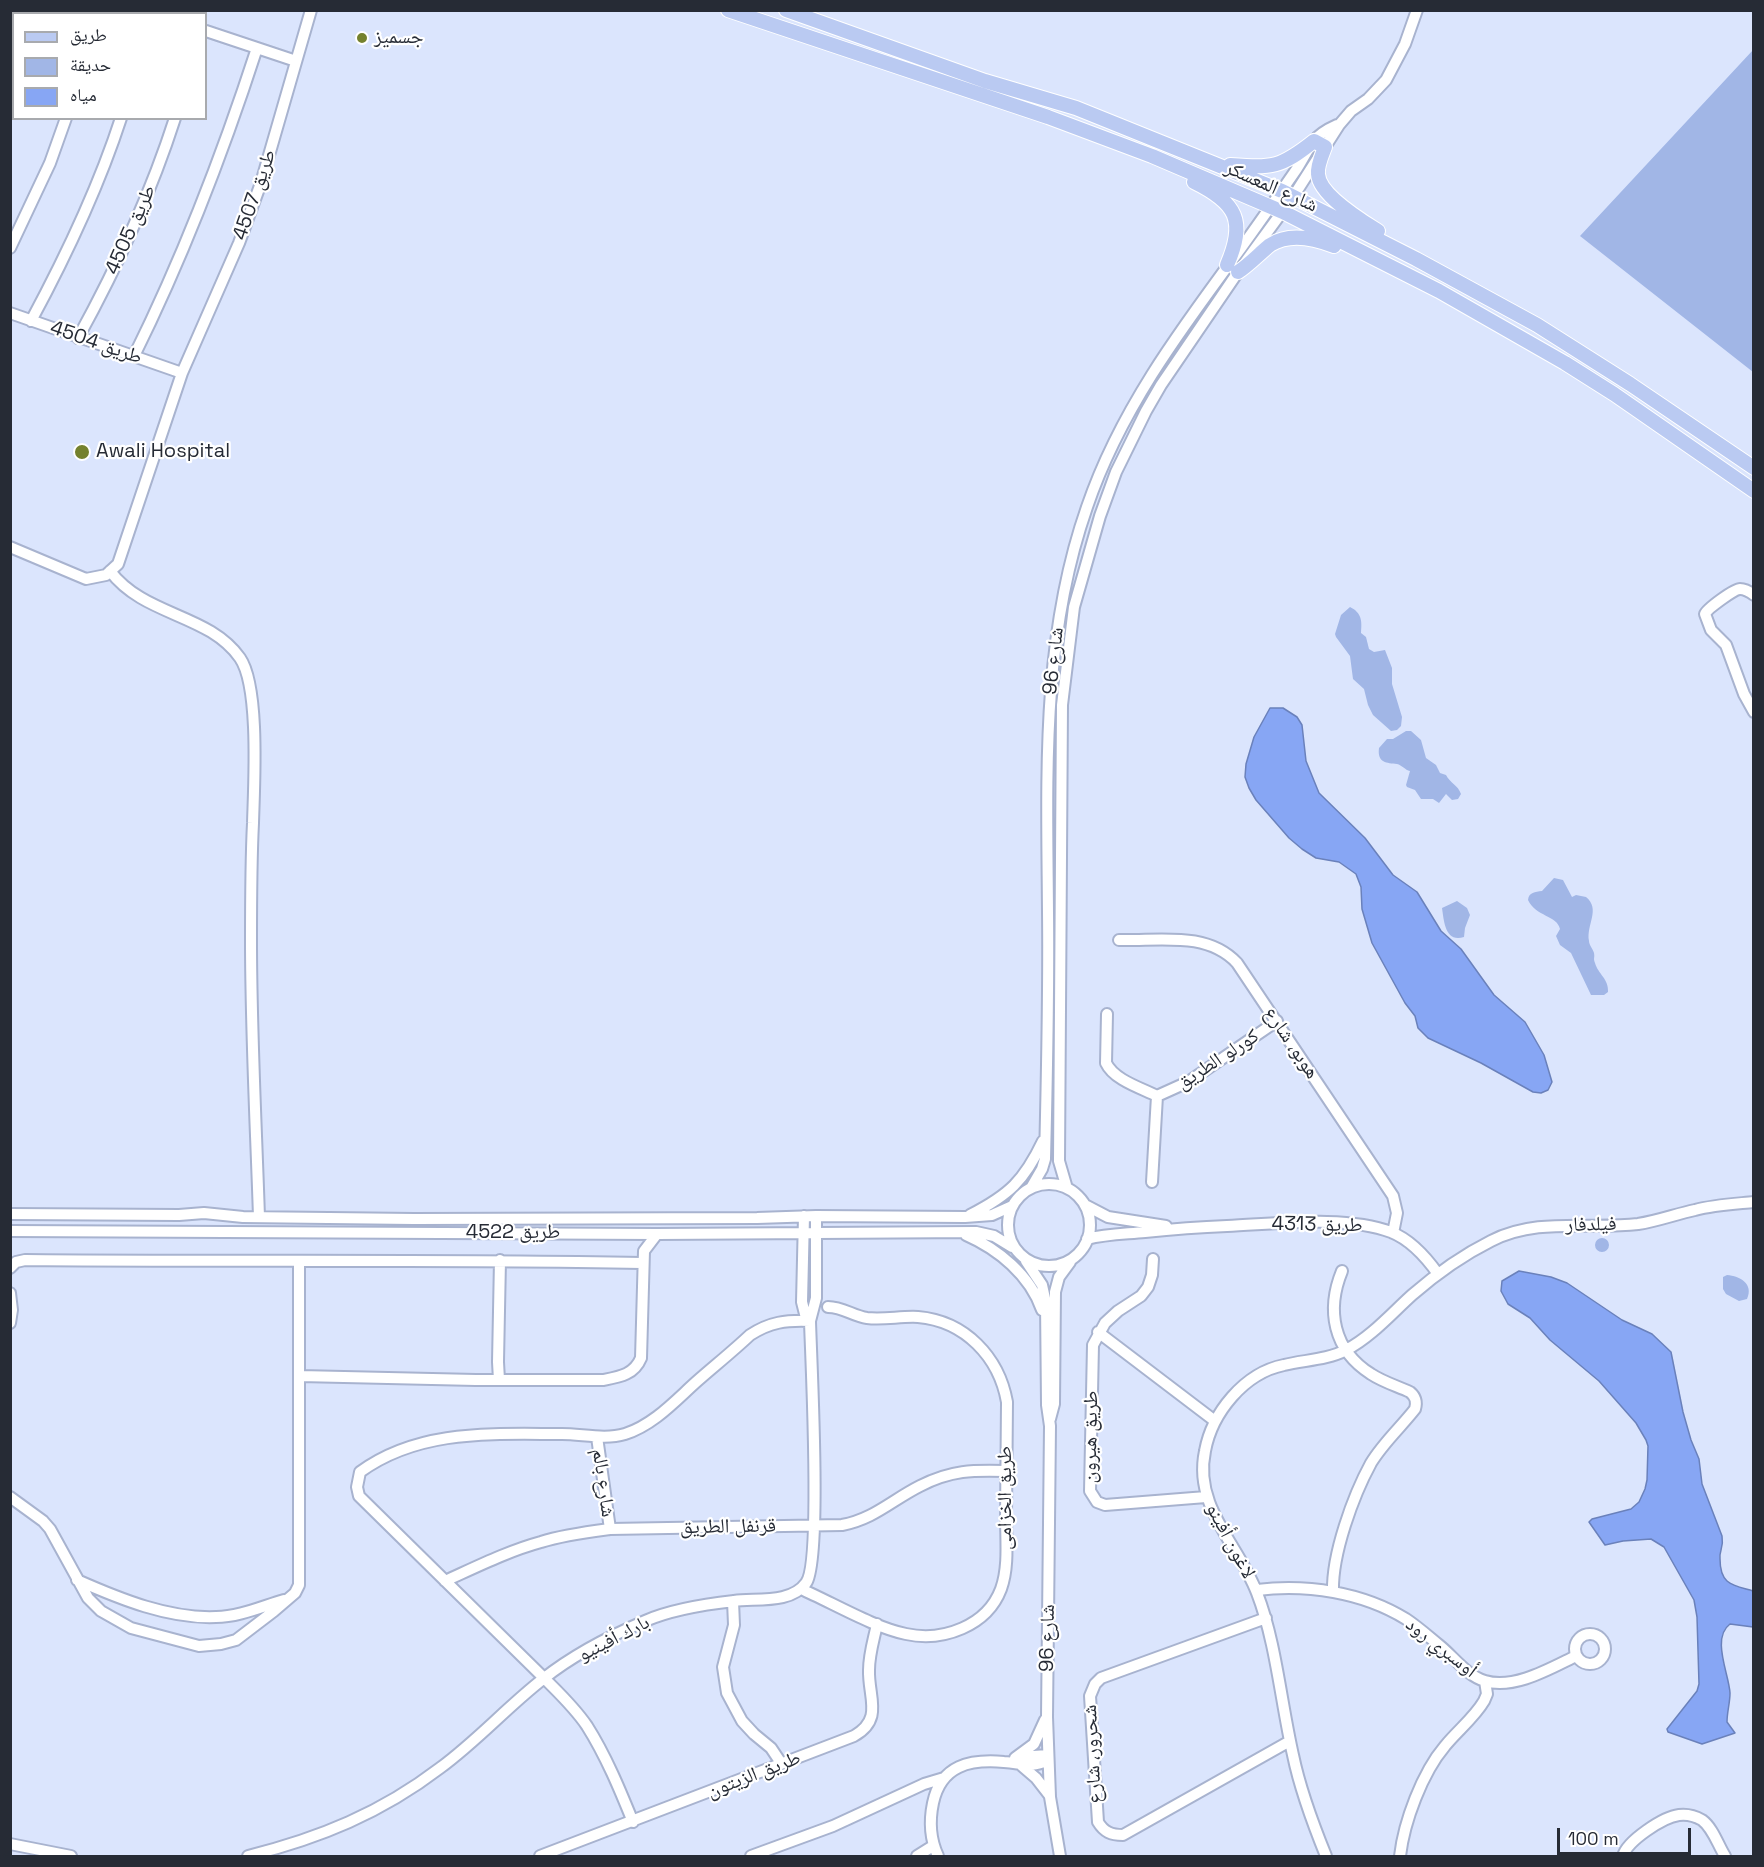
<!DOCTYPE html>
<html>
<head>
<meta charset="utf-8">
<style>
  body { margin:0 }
  #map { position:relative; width:1764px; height:1867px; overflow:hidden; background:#dbe5fd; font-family:"Space Grotesk","Noto Naskh Arabic",sans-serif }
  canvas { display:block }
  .frame { position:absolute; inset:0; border:12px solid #262b35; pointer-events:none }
  .legend { position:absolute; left:12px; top:12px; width:195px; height:108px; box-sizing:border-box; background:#fff; border:2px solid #a8aaae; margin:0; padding:8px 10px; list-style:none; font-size:18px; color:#262b35 }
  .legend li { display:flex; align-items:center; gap:12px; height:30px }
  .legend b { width:30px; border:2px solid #a8aaae }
  .scale { position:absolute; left:1557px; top:1828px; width:134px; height:27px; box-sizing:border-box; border:3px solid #262b35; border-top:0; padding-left:8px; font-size:18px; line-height:21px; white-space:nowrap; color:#262b35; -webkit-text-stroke:4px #fff; paint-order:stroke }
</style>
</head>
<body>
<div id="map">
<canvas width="1764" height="1867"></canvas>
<div class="frame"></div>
<ul class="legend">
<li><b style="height:8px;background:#bacaf2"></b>طريق</li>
<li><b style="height:16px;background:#a1b6e6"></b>حديقة</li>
<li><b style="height:16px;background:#87a6f4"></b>مياه</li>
</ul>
<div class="scale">100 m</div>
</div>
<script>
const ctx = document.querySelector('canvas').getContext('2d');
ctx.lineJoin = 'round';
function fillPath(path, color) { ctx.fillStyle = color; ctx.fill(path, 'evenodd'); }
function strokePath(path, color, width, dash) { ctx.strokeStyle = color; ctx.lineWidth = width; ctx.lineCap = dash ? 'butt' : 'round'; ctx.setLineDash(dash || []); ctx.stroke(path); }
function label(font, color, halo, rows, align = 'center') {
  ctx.font = font + ' "Space Grotesk","Noto Naskh Arabic",sans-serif'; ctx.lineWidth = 4.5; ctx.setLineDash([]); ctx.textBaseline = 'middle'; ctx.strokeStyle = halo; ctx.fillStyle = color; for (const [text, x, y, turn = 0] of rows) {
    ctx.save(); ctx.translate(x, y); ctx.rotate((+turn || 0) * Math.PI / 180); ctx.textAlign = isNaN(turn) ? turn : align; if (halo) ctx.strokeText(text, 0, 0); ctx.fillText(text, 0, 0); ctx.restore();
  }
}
const green = new Path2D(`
  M1753,50V372L1580,236Z
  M1350,607C1362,613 1362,621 1361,633L1366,637L1369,649L1374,652L1385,650L1392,668V684L1402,717L1401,726L1397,730L1391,731L1373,715L1368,705L1364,689L1353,679L1350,656L1336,637L1335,634L1341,615Z
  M1406,731H1411L1421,740L1426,758L1436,765L1440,773L1446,775C1450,783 1458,785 1461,794L1458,799L1452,800L1446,794L1439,803L1433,799H1421L1415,790L1407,787L1406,785L1410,771C1405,770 1402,765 1397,764C1387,763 1377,763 1379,748L1387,739H1393Z
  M1554,878L1563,880L1572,897L1576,895L1586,897C1601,909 1586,925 1589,941C1589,945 1593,949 1594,953C1595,958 1593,958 1595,963C1598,974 1609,979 1608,992L1604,995H1591L1571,953L1560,945L1556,936L1560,929C1557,915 1536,917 1528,900C1529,892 1535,892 1542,891Z
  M1457,901L1467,908L1470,915L1465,928L1464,937C1445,943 1444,921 1442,908Z
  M1595 1245a7 7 0 1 1 14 0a7 7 0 1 1-14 0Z
  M1727,1275C1740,1276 1754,1284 1747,1299L1739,1301L1726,1294L1723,1289V1277Z`);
const water = new Path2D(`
  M1270,708H1283L1297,717L1302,725L1306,761L1319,793L1365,838L1393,875L1417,892L1441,931L1461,949L1494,995L1525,1022L1544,1055L1552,1082L1548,1090L1541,1093L1533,1092L1481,1063L1428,1038L1418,1028L1415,1016L1405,1003L1372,943L1362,909L1361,887L1356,874L1339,862L1316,858L1302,849L1289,838L1256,800L1249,788L1245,777L1246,764L1254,737Z
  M1519,1271L1551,1277L1567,1283L1622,1320L1652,1334L1671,1352L1683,1412L1691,1440L1699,1459L1702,1484L1722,1536C1724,1548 1719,1550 1720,1559C1720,1585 1733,1585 1753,1591V1627L1730,1624C1711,1638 1729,1674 1730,1693C1730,1703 1727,1712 1727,1722L1735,1733L1702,1744L1668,1732L1667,1729L1697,1691L1699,1684L1697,1617L1694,1600L1664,1547L1651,1539L1623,1541L1605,1545L1589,1522L1592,1519L1631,1509L1639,1502L1645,1489L1647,1480L1648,1446L1646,1440L1636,1423L1599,1381L1550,1340L1530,1318L1508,1304L1501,1291L1502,1281Z`);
const minor = new Path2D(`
  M144,10L153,14
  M41,14L42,10
  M98,14L99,10
  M206,31L296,61
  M10,102L14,94
  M10,248L50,163L66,118
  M10,313L182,373
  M31,321C66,256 98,189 121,118
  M78,338C117,267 150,196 175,118
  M134,356C183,257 223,153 257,48
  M10,547L86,579L106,575L118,564L182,373L239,243L261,183L311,10
  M110,571C145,617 208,613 240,658C260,687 254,786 253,823C251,862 251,902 251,941C251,1033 256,1125 259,1217
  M1754,595C1750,592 1745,589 1740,589C1734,589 1707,609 1705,614L1711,630L1726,645L1744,694L1754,712
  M1119,940C1160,941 1207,931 1237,963L1393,1196L1397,1213L1393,1233
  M1107,1014L1106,1063C1114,1080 1141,1088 1157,1096L1188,1082L1277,1021
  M1152,1182L1157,1096
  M1008 1225a41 41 0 1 1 82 0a41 41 0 1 1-82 0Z
  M1066,1185L1059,1161L1062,705L1074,607L1100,516L1116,472L1146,411L1161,385L1238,272L1293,197L1339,125L1351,111L1368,99L1386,80L1405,44L1417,10
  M1031,1188L1042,1169L1045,1159C1047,1077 1049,995 1048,912C1047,776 1041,638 1087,507C1120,410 1181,329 1241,248C1260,222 1278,196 1296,170C1302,161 1307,150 1314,141C1320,133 1328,129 1337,125
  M1085,1205L1108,1217L1166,1226
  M10,1214L179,1215L204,1213L243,1217L414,1219L757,1218L816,1216L965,1217L992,1215L1012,1206
  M970,1215C1009,1195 1024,1181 1043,1141
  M804,1216L802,1302L805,1314L810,1321
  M10,1231L657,1234L976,1232L994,1236L1012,1247
  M966,1235C998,1249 1030,1275 1042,1310
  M1087,1239C1106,1234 1125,1234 1145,1232C1173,1229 1200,1227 1227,1226C1276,1224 1346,1215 1391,1232C1411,1240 1426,1257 1438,1274
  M1153,1259L1152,1275L1148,1287L1141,1296L1118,1311L1105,1323L1093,1345L1090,1491L1097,1502L1105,1505L1206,1497
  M1026,1261L1042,1285L1046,1303L1047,1405L1050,1426L1047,1717L1050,1797L1060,1856
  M10,1268L16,1262L25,1260C231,1262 437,1259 642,1263
  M10,1293L12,1310L10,1323
  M1098,1332L1215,1421
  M300,1376L476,1380H603C619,1377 634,1375 641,1358L644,1251L657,1234
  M499,1380L498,1362L500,1260
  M1050,1419L1054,1404L1055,1292L1059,1277L1070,1262
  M597,1437L610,1529
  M10,1497L43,1521L50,1529L88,1598L101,1611L131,1628L199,1646L221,1644L236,1640L274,1611L295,1593L299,1585V1262
  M77,1580C120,1599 169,1619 216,1617C239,1617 263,1606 284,1600
  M445,1581C476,1567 508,1551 541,1542C563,1535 587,1532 610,1529L842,1525C874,1519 892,1500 920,1486C951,1470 973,1470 1006,1471
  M801,1589C831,1602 875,1628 906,1634C943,1642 987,1626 1001,1589C1009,1567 1006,1540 1006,1517C1006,1478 1007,1440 1007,1402C999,1357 965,1321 918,1317C901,1316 884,1320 867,1318C853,1316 843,1307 828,1307
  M1257,1590C1307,1584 1362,1592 1406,1619C1418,1627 1428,1636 1439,1645C1453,1656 1467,1676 1485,1681C1514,1690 1551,1668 1576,1656
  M1333,1591C1332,1554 1353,1496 1371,1463C1383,1443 1401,1427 1415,1409C1417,1402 1416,1397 1410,1392C1397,1386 1383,1382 1371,1374C1333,1350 1326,1310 1342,1271
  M733,1601L734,1625L723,1667L727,1693L742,1721L754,1734L771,1748L781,1763
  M1266,1618L1101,1678L1095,1684L1090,1696L1098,1822C1104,1832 1111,1835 1123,1835L1290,1741
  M1575 1649a15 15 0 1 1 30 0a15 15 0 1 1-30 0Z
  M1020,1757L1048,1755
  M1015,1758L1034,1744L1045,1720
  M1022,1766L1036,1778L1050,1796
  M633,1822C620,1790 606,1756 587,1726C575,1708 559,1693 544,1678L359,1496L357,1487L360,1472C419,1429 491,1434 562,1434C582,1434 605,1440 625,1434C653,1425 674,1402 695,1383C713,1367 732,1352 750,1335C770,1322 786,1320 810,1321
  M10,1844L71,1856
  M248,1856C320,1838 381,1813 440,1768C477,1741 507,1707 543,1679C573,1655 610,1636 645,1621C670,1610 707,1604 734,1601C756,1598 791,1604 806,1583C822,1562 811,1360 810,1321L816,1298V1216
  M540,1856L854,1736C884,1719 868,1697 869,1670C869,1654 874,1639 877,1624
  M751,1856L833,1826L924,1784L944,1778
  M917,1856L933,1846
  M938,1856C930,1839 929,1822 933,1803C941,1765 970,1759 1004,1762C1022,1763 1030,1769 1048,1760
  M1326,1856C1313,1824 1300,1789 1293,1755C1281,1703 1276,1642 1257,1593C1239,1545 1193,1507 1205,1451C1212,1413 1244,1373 1284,1365C1304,1360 1327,1360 1346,1350C1371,1337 1391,1314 1412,1295C1435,1275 1463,1255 1491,1241C1537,1217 1589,1230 1638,1224C1658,1221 1676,1214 1695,1210C1714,1205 1734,1204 1754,1202
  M1400,1856C1404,1822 1422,1773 1445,1746C1457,1731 1474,1718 1484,1701L1487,1694L1485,1681
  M1623,1856C1627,1841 1663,1817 1679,1815C1687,1814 1695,1816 1702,1820C1713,1828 1718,1845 1725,1856`);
const major = new Path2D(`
  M728,10L1048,117L1152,156L1283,212L1439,291L1565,363L1614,394L1754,491
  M786,10L985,81L1076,108L1282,191L1416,259L1537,325L1630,384L1754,468
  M1230,165C1273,168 1280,168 1314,141L1325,147C1322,155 1317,166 1318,174C1319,195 1362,221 1378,231
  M1194,182C1237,203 1246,221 1227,265
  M1238,272C1250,264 1259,254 1270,245C1290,232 1314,238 1334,246`);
const markers = [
  [362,38,6,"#74812e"],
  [82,452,8,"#74812e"]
];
const poiNames = [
  ["جسميز",374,38],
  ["Awali Hospital",96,452]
];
const streetNames = [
  ["شارع المعسكر",1271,187,24],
  ["طريق 4507",255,195,-71],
  ["طريق 4505",131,230,-66],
  ["طريق 4504",96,343,19],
  ["شارع 96",1054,661,-84],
  ["هوبو، شارع",1291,1043,56],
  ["كورلو الطريق",1218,1060,-33],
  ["طريق 4313",1317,1225,1],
  ["فيلدفار",1591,1225,-1],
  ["طريق 4522",513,1233],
  ["طريق هيرون",1091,1437,-89],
  ["شارع بالم",603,1483,82],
  ["طريق الخزامى",1006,1498,-90],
  ["قرنفل الطريق",728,1527,-1],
  ["لاغون أفينو",1230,1541,62],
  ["شارع 96",1048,1638,-89],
  ["بارك أفينيو",614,1639,-27],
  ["أوسبري رود",1441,1648,38],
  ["شحرور، شارع",1093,1754,-93],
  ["طريق الزيتون",754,1775,-21]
];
fillPath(green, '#a1b6e6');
fillPath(water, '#87a6f4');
strokePath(water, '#6a81bb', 1.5);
strokePath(minor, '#a8b3cf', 14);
strokePath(major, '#fff', 16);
strokePath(minor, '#fff', 10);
strokePath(major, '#bacaf2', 14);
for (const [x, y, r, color] of markers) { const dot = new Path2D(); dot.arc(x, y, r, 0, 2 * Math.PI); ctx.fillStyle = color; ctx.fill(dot); strokePath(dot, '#fff', 2); }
label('20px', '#262b35', '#fff', poiNames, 'left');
label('20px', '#262b35', '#fff', streetNames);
</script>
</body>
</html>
